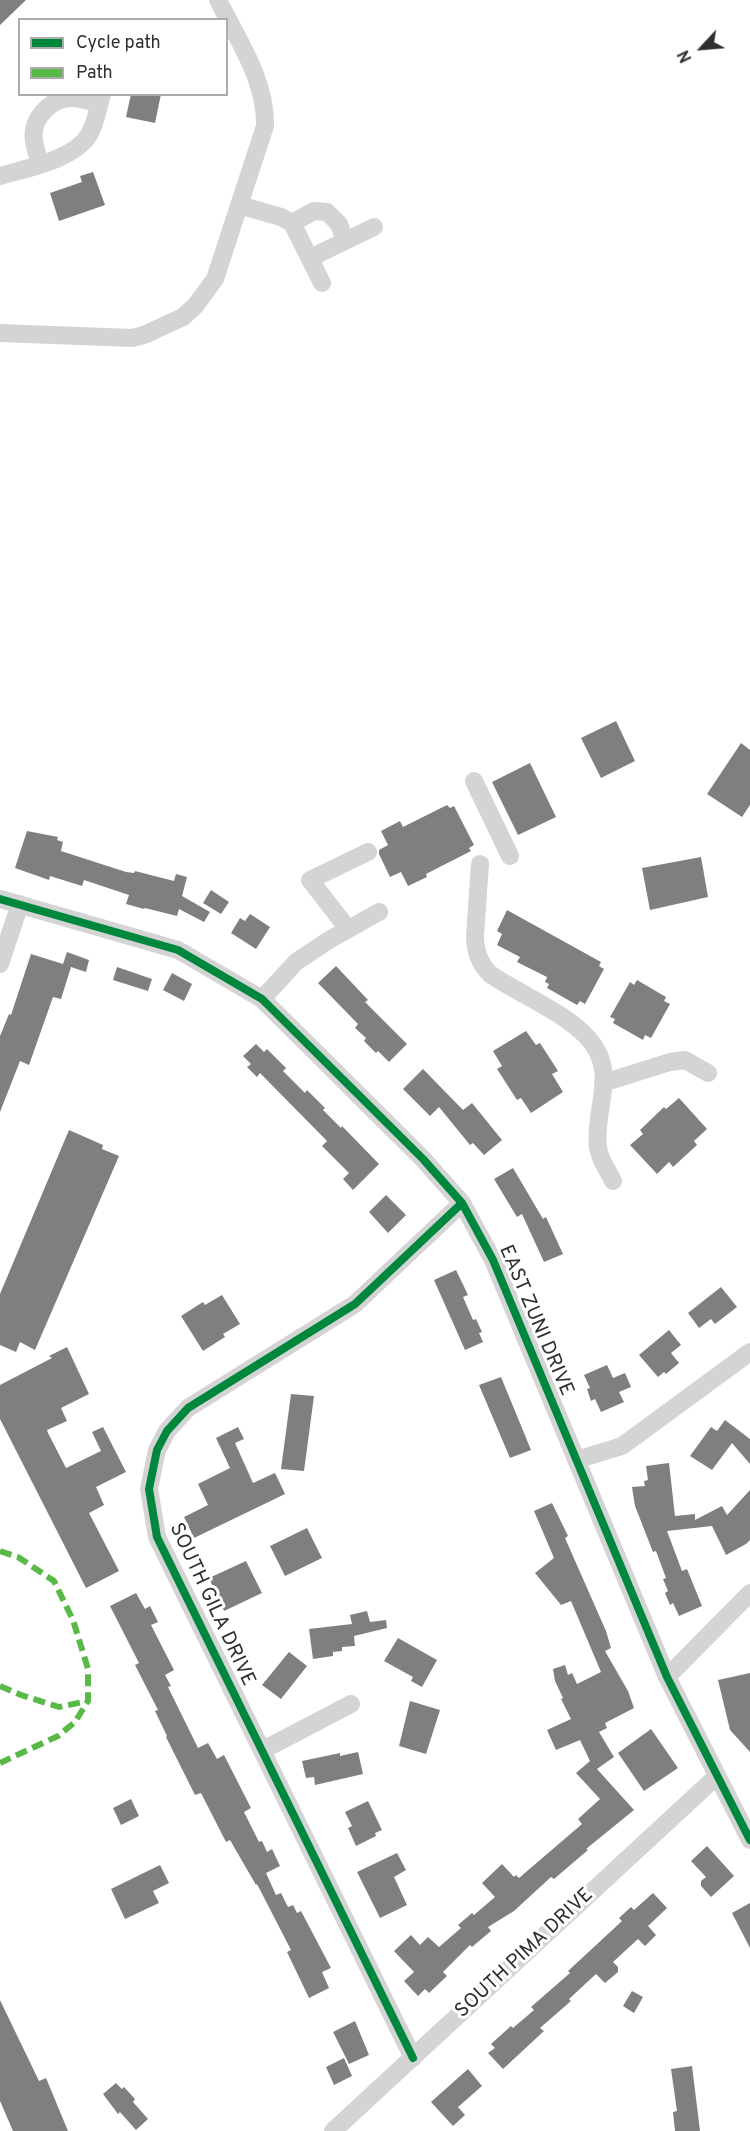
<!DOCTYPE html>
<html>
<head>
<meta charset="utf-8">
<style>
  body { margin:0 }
  #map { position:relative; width:750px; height:2131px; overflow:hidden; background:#fff; font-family:Overpass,sans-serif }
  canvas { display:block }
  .legend { position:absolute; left:18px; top:18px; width:210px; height:78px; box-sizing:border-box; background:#fff; border:2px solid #acacac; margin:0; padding:8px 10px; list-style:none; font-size:18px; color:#2f2f2f }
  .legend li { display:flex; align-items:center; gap:12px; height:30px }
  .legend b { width:30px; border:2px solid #acacac }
  .north { position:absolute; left:672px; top:18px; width:60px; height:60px; -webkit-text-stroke:4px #fff; paint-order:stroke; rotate:244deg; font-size:16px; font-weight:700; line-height:24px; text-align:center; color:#2f2f2f }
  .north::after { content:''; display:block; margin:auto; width:21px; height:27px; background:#2f2f2f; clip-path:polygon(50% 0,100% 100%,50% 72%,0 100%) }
</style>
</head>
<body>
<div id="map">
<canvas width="750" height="2131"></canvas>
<ul class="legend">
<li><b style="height:8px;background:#00873e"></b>Cycle path</li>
<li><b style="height:8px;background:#58b947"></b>Path</li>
</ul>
<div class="north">N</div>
</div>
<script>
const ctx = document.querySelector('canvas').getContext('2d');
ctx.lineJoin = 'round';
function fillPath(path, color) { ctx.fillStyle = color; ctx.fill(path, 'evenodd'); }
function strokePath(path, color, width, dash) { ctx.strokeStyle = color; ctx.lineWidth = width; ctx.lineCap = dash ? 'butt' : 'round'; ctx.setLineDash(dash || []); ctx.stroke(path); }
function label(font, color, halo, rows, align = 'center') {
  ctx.font = font + ' Overpass,sans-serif'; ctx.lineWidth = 6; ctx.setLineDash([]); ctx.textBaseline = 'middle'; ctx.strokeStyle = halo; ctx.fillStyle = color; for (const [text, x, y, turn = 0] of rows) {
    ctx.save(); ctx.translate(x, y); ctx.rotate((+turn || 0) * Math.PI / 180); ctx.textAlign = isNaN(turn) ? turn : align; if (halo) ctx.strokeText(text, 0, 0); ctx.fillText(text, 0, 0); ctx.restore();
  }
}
const building = new Path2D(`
  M0,0H26L0,25Z
  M131,94H161L155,123L126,117Z
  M93,172L105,205L59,221L50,193L82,182L80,176Z
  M616,721L635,761L601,778L581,738Z
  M741,743L750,750V805L742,817L707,794Z
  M530,763L556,817L518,835L492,782Z
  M447,805L450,808L454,806L474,845L469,848L471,851L426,874L427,877L408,886L401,872L390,877L379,854V850L388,845L381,831L400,821L403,827Z
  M27,831L58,837L57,840L63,842L61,851L126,872L134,873L135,871L174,881L176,874L187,877L182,896L210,912L204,922L179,909L177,916L145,908L144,909L126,904L129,895L84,880L82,886L50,876L49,880L15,868Z
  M701,857L708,897L650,910L642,868Z
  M211,890L229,902L221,914L203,903Z
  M507,910L601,962L599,966L604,969L585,1004L580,1001L577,1005L547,988L549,984L545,982L547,977L517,962L520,957L497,945L502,934L497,931Z
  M250,914L270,927L256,949L231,933L240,918L245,921Z
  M67,952L89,960L86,972L71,967L61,999L53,997L29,1065L20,1061L0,1112V1036L9,1014L11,1015L31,954L63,964Z
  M336,966L368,1000L365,1002L407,1044L389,1062L378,1051L376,1053L364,1041L366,1038L355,1028L358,1024L318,983Z
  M117,967L152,979L148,991L113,980Z
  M172,973L192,984L184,1001L163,990Z
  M637,980L666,997L664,1001L670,1004L651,1038L645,1035L643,1040L613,1023L615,1019L610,1017L630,982L634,985Z
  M526,1031L536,1045L540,1043L558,1071L552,1074L563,1092L531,1113L521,1098L517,1100L497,1069L502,1066L493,1051Z
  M256,1044L264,1052L267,1049L286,1068L283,1071L305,1093L307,1090L325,1108L323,1110L341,1128L342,1126L379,1164L353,1190L343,1179L349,1173L322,1146L327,1141L260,1073L257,1077L247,1067L251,1064L243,1056Z
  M423,1069L463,1110L472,1103L502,1140L484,1155L473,1143L470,1145L439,1107L430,1116L403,1089Z
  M679,1098L707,1129L694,1141L697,1145L673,1167L669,1162L657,1174L630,1145L643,1134L640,1130L664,1107L666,1109Z
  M69,1130L103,1145L102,1149L119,1156L35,1350L20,1342L16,1352L0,1345V1294Z
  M513,1168L543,1219L546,1217L563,1254L544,1262L522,1214L517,1217L494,1179Z
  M386,1195L406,1215L388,1233L369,1212Z
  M456,1270L468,1295L463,1297L473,1320L476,1319L482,1332L479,1333L483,1342L465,1350L434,1280Z
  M721,1287L737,1307L715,1324L711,1319L699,1328L688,1313Z
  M222,1295L240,1324L223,1334L225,1337L203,1351L181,1316L203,1302L205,1305Z
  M669,1330L681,1345L671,1353L679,1363L666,1374L664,1372L658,1377L639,1355Z
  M67,1347L89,1394L61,1408L67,1421L47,1430L48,1433L66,1468L101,1451L92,1432L103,1427L126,1472L96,1487L104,1505L89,1513L119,1571L86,1588L0,1419V1385L52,1358L49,1356Z
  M607,1365L613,1378L625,1373L631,1387L619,1392L624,1402L601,1412L595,1399L591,1401L587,1389L590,1388L584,1375Z
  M501,1377L531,1450L510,1458L479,1385Z
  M291,1394L314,1396L304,1471L281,1469Z
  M725,1420L750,1439V1464L732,1443L712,1470L690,1456L711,1427L717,1431Z
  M238,1427L244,1439L235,1443L253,1483L275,1473L285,1494L194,1538L184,1517L208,1505L198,1484L230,1468L216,1438Z
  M669,1463L675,1516L695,1514V1520L722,1506L727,1515L750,1490V1540L746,1544L726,1555L712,1526L667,1531L682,1571L687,1569L702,1606L679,1616L673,1603L670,1605L665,1593L668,1591L663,1579L666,1578L656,1551L653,1552L635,1506L632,1487L645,1486L644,1481L648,1480L646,1466Z
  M552,1503L568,1536L565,1538L606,1631L611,1648L605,1651L628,1691L634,1708L605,1723L607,1728L599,1732L614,1757L597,1769L634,1810L586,1849L588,1850L554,1879L551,1877L514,1911L488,1927L491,1931L472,1947L470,1945L443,1972L447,1976L429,1993L425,1989L418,1996L404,1981L414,1972L394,1951L411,1935L420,1945L428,1937L439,1947L461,1928L458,1925L472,1913L474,1915L495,1897L482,1883L502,1864L514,1877L516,1875L519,1878L582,1824L578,1819L600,1799L576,1773L590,1761L580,1740L556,1750L547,1730L571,1719L561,1699L563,1698L555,1681L553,1669L565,1665L568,1675L572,1673L577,1684L601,1672L571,1601L561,1605L535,1573L554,1558L534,1511Z
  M307,1528L322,1558L285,1576L270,1546Z
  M246,1561L262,1593L224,1611L209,1578Z
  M136,1593L145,1609L150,1606L158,1622L151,1625L174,1670L165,1675L171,1686L168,1687L198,1748L208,1743L217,1759L224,1755L251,1808L244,1812L259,1842L262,1841L267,1852L272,1849L280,1866L266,1873L276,1895L281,1893L288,1907L293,1905L297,1913L301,1911L331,1968L322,1972L329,1988L309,1998L287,1952L291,1950L257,1884L256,1885L230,1840L226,1842L201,1793L195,1795L166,1737L167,1736L155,1711L158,1710L135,1665L139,1663L110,1606Z
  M367,1611L370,1622L386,1620L387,1628L354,1636L355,1646L342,1647V1651L333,1652V1656L313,1659L309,1629L352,1624L350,1615Z
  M398,1638L437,1660L422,1687L411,1681L413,1677L384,1661Z
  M289,1652L307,1666L281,1699L262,1685Z
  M750,1673V1752L730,1730L718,1680Z
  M410,1701L440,1710L426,1754L399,1746Z
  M651,1729L678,1768L644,1791L618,1753Z
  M358,1752L363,1774L315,1785L314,1777L306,1778L302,1761L340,1753V1756Z
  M131,1799L139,1816L121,1825L113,1808Z
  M368,1801L382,1830L375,1833L376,1836L356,1846L348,1828L352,1826L345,1812Z
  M707,1846L734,1876L711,1897L701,1886V1881L706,1877L691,1861Z
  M397,1853L406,1870L394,1877L407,1905L380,1918L357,1872Z
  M160,1865L169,1883L153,1891L159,1903L125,1919L111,1889Z
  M653,1893L667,1908L648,1926L656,1935L645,1946L638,1939L613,1962L618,1967V1972L605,1983L596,1974L569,1999L571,2001L540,2028L544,2031L503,2069L488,2053L495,2048L491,2044L511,2026L513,2028L534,2010L531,2007L570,1973L568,1971L622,1921L619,1918L631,1907L634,1910Z
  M750,1903V1948L732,1913Z
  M632,1991L643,1997L634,2013L623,2006Z
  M0,2000L39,2081L46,2078L68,2131H13L0,2101Z
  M355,2021L369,2055L349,2064L333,2032Z
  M344,2058L352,2076L334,2085L326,2067Z
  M692,2066L700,2131H675L673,2112L677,2111L671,2069Z
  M468,2069L482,2086L458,2107L465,2115L453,2126L431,2102Z
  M116,2083L122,2089L124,2087L135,2099L133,2102L148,2119L136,2130L120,2112L118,2114L103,2094Z`);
const minor = new Path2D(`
  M40,163C37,153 32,141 34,130C37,113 54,98 71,98C81,98 90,101 99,104
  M0,176C27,168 73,160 89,135C96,123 98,108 102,94
  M239,205L281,217L292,223L322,283
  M292,223L314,211L327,212L339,224L345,241
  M310,258L374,227
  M0,333L132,338L144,335L183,317L195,306L215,279L265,126C266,80 238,40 218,0
  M474,781L510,856
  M480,864L475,936C475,951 480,964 490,974C519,994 564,1012 587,1037C620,1072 593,1109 598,1148C600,1160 608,1171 613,1181
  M0,899L178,950L262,999L423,1159L462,1203L493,1260L667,1677L750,1840
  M348,929L310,880L368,852
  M0,964L20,904
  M262,999L296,962L329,940L379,912
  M603,1083L670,1062L685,1060L708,1073
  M576,1460L622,1446L750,1352
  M667,1677L750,1593
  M263,1750L351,1704
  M413,2058L157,1537L149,1489L157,1450L167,1431L188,1408L355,1304L462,1203
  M333,2131L717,1776`);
const quiet = new Path2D(`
  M0,1551L18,1557L54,1581L73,1620L88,1669V1701L75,1722L58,1736L0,1763
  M0,1686L21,1695L59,1707L88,1701`);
const cycleway = new Path2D(`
  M0,899L178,950L262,999L423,1159L462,1203L493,1260L667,1677L750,1840
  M413,2058L157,1537L149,1489L157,1450L167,1431L188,1408L355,1304L462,1203`);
const streetNames = [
  ["EAST ZUNI DRIVE",535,1321,67],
  ["SOUTH GILA DRIVE",211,1605,65],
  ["SOUTH PIMA DRIVE",525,1954,-43]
];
fillPath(building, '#7f7f7f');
strokePath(minor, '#d4d4d4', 18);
strokePath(quiet, '#58b947', 6, [12, 6]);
strokePath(cycleway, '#00873e', 8);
label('20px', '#2f2f2f', '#fff', streetNames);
</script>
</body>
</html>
